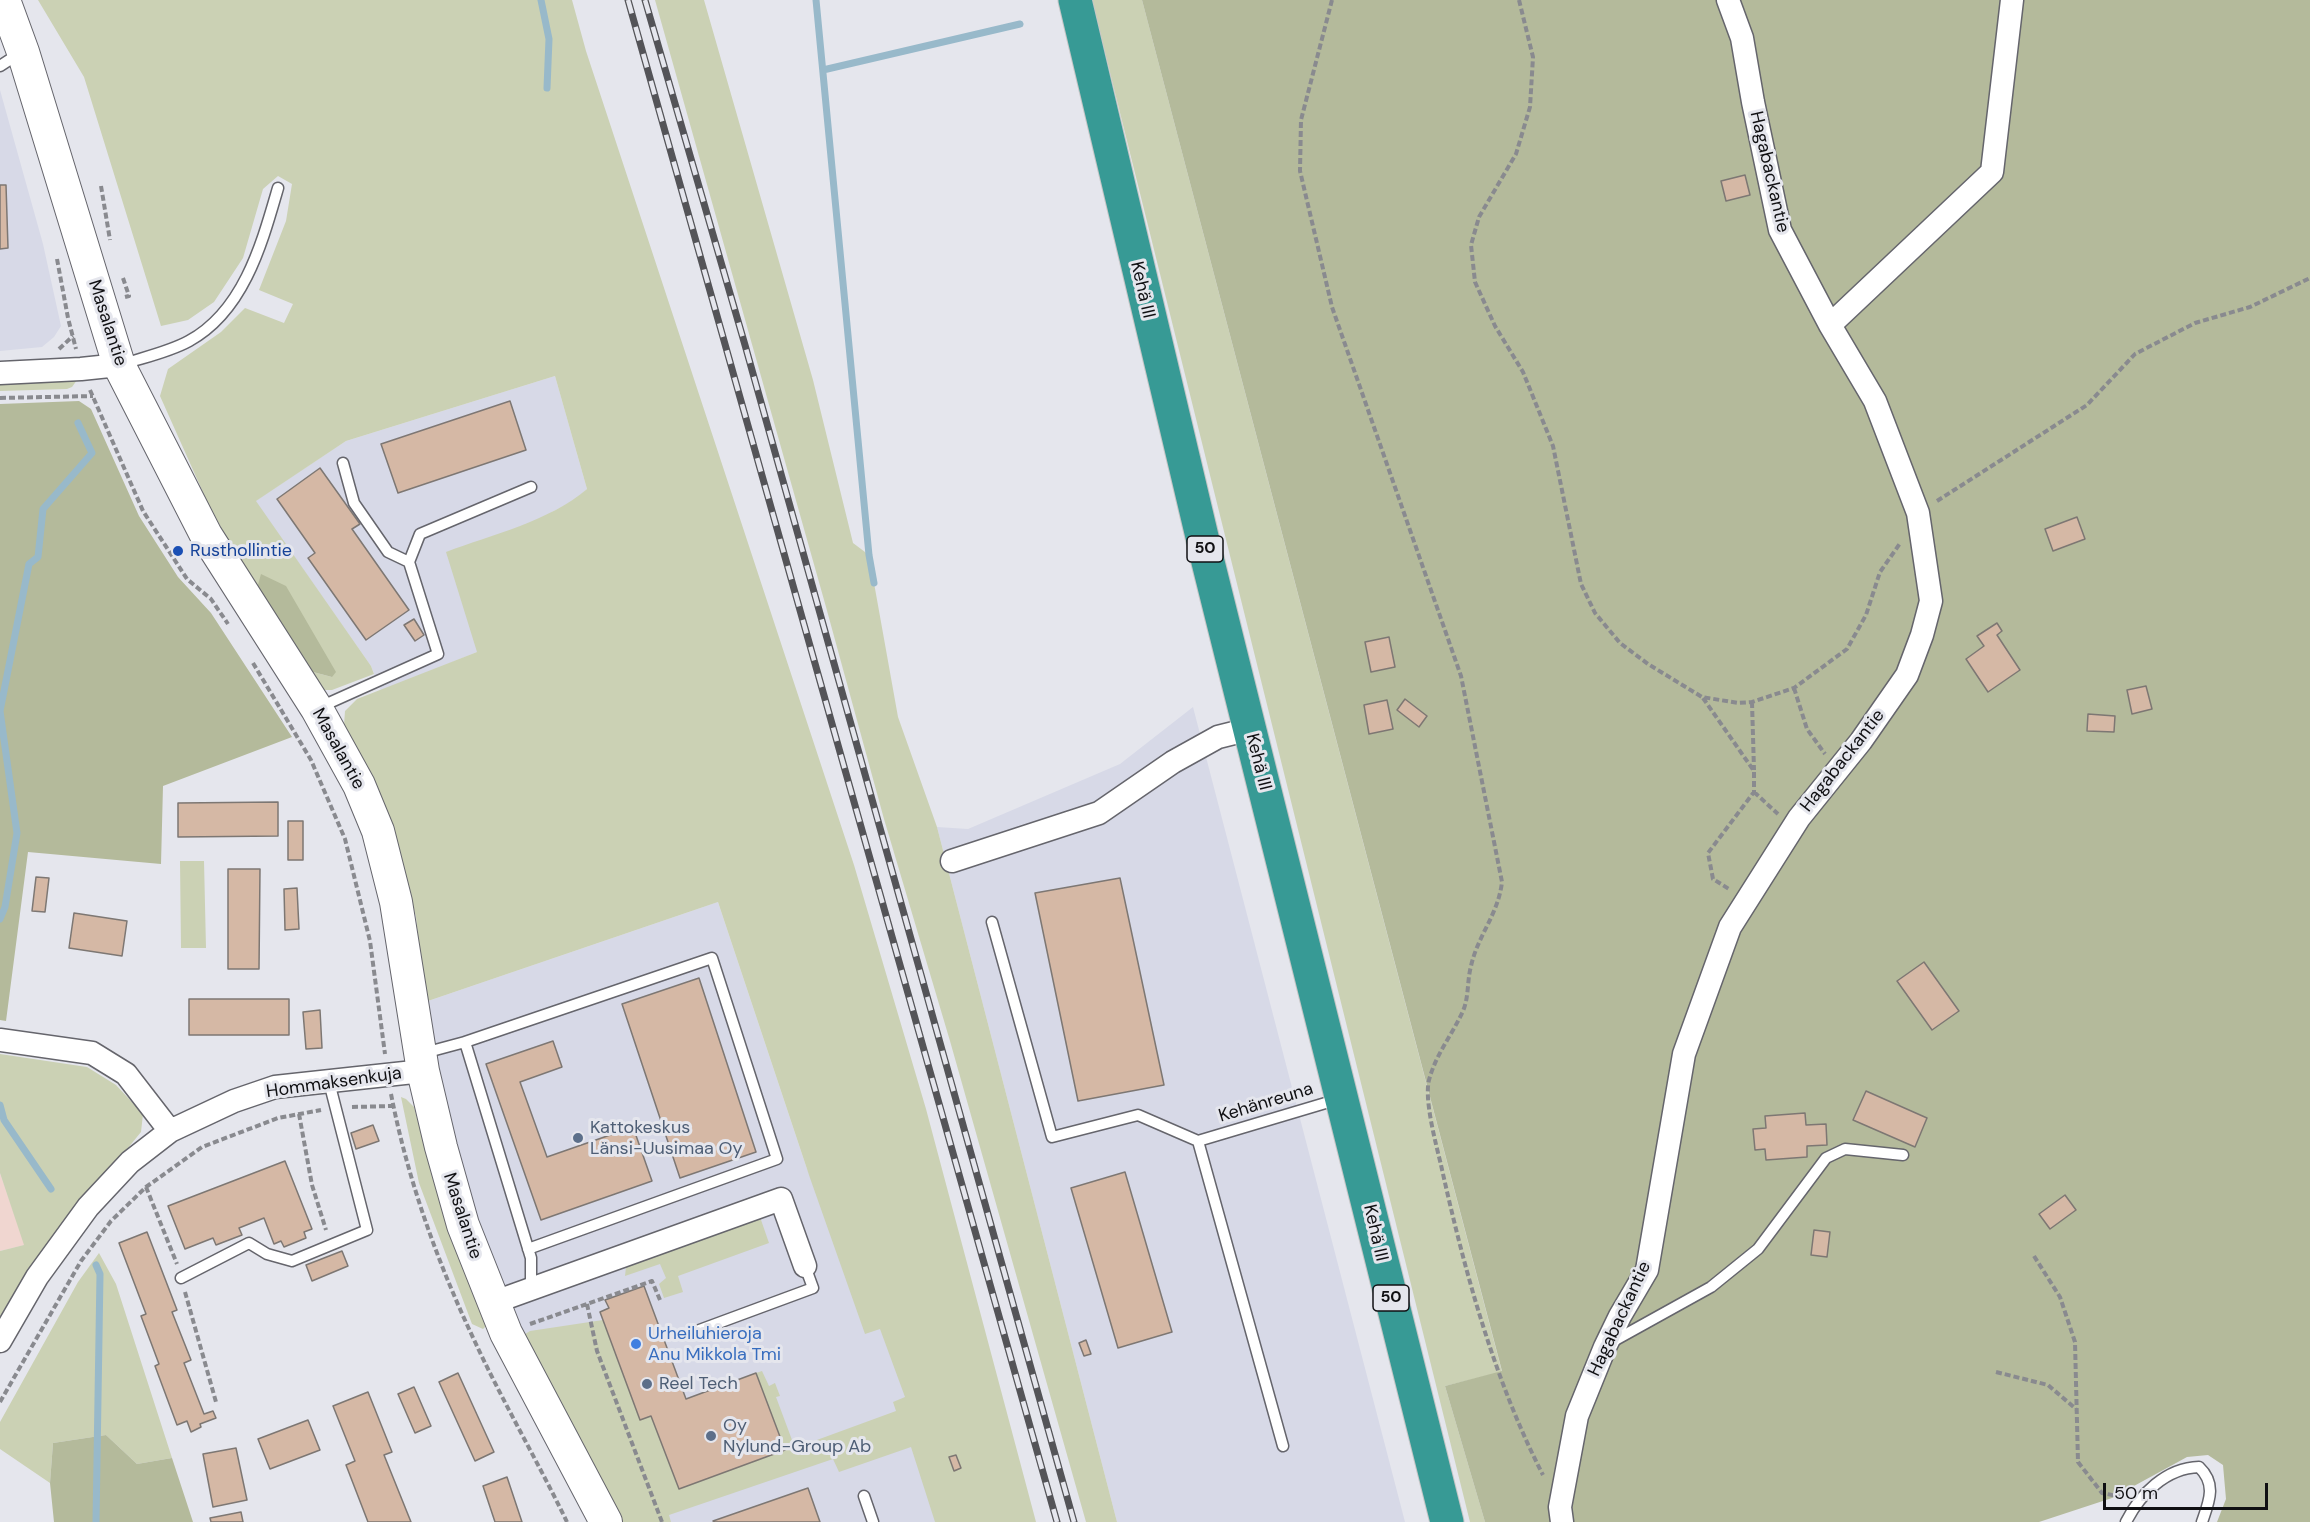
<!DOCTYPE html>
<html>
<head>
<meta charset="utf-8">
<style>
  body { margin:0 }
  #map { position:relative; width:2310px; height:1522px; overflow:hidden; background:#e5e6ed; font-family:"DM Sans",sans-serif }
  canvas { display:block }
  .scale { position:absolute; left:2103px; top:1483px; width:165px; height:27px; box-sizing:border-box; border:3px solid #101013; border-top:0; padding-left:8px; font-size:18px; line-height:21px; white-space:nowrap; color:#101013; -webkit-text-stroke:4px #e5e6ed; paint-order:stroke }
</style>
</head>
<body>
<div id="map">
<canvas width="2310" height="1522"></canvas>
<div class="scale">50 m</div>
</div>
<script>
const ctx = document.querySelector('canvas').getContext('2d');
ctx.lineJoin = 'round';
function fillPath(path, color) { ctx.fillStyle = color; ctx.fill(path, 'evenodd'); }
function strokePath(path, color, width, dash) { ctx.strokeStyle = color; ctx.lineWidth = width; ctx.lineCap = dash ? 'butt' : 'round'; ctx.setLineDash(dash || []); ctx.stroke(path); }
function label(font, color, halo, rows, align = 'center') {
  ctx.font = font + ' "DM Sans",sans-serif'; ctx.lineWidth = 6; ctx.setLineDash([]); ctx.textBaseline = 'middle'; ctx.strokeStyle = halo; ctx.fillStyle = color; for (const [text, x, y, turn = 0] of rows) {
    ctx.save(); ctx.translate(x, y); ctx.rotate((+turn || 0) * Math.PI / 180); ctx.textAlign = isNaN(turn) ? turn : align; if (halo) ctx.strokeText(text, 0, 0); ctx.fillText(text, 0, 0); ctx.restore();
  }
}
const built = new Path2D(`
  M0,90L43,244L61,326L54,337L42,347L0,351Z
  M555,376L587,489L575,500L552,512L477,652L381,691L371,666L255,501L346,441Z
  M1193,707L1405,1522H1117L937,827L968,829L1120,764Z
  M718,902L807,1169L1004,1522H623L522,1336L479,1241L445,1128L425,1002Z`);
const education = new Path2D(`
  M0,1173L25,1245L0,1251Z`);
const green = new Path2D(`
  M38,0H572L586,51L854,865L926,1109L1036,1522H935L911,1447L839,1472L833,1459L669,1515L671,1522H623L522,1336L530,1331L603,1320L640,1420L651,1416L679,1489L785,1450L756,1373L762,1371L769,1386L775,1383L780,1396L776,1397L795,1448L896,1411L893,1402L905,1397L880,1329L865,1334L810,1178L718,902L425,1002L416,917L392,828L373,776L344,725L345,711L357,699L477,652L446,552C491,535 550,521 587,489L555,376L346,441L256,501L371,666L374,674L332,690H325L318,687L259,596L290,636L313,672L332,677L255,592L206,499L160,396L168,369L221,332L245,308L284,323L293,304L259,290L286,221L292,184L278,176L263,189L243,258L214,302L188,320L161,326L84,77Z
  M655,0H704L813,380L853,543L869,555L898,717L937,827L1117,1522H1086L950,1041L884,819L826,607Z
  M1092,0H1142L1502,1372L1445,1386L1485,1522H1470Z
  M77,380L72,387L67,389L0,391V382Z
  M180,861H204L206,948H181Z
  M0,1054L87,1067L116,1085L143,1114L141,1132L28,1271L0,1318V1251L24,1245L0,1173Z
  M401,1097L406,1099L414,1107L441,1206L488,1324L483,1329L472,1324L419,1183Z
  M760,1217L769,1243L678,1276L683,1292L664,1298L659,1284L666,1278L660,1264L625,1276L626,1267L637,1260Z
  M99,1253L116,1284L172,1458L137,1464L106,1435L53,1443L50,1483L0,1449V1422L78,1282Z`);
const forest = new Path2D(`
  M1142,0H2310V1522H2217L2226,1499L2223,1465L2208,1455L2187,1457L2112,1498L2039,1522H1485L1445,1386L1502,1371Z
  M79,401L91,409L139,516L178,577L211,613L292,737L163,786L161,864L28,852L6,1021L0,1020V404Z
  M261,574L286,586L336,672L332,677L313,672L290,636L256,592Z
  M106,1435L137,1464L172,1458L193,1522H54L50,1483L53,1443Z`);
const stream = new Path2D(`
  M541,0L549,39L547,88
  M816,0L869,555L874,583
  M823,70L1020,24
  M0,919L5,907L17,833L0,711L29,564L38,557L43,509L92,453L78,423
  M0,1105L4,1120L51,1189
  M96,1265L100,1274L96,1522`);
const building = new Path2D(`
  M1745,175L1750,195L1726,201L1721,181Z
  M0,185H6L8,248L0,249Z
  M510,401L526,450L398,493L381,444Z
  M320,468L360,524L352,529L409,610L366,640L308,558L315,553L277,499Z
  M2077,517L2085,539L2053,551L2045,529Z
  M414,619L424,635L415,641L404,625Z
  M1997,623L2002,631L1997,635L2020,670L1988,692L1966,659L1984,646L1977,636Z
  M1389,637L1395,667L1371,672L1365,642Z
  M2146,686L2152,709L2132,714L2127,690Z
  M1405,699L1427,716L1419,727L1397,710Z
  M1387,700L1393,729L1369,734L1364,705Z
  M2088,714L2115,716L2114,732L2087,731Z
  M278,802V836L178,837V803Z
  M288,821H303V860H288Z
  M228,869H260L259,969H228Z
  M36,877L49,878L45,912L32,911Z
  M1120,878L1164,1085L1078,1101L1035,893Z
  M297,888L299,929L285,930L284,889Z
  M74,913L127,921L122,956L69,948Z
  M1924,962L1959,1011L1932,1030L1897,981Z
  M699,978L756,1152L680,1178L622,1004Z
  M189,999H289V1035H189Z
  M320,1010L322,1048L306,1049L303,1012Z
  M553,1041L562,1067L520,1082L547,1157L633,1127L652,1181L541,1220L486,1064Z
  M1866,1091L1927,1118L1915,1147L1853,1120Z
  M1805,1113L1806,1125L1826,1124L1827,1145L1807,1146V1157L1766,1160L1765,1149L1755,1150L1753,1129L1766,1128L1765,1116Z
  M373,1125L379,1141L356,1149L351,1133Z
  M285,1161L312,1229L304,1232L306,1238L284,1247L281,1241L274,1244L264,1218L239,1228L242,1235L216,1245L213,1238L185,1249L168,1206Z
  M1125,1172L1172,1332L1118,1348L1071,1188Z
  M2065,1195L2076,1210L2050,1229L2039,1214Z
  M1814,1230L1830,1232L1827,1257L1811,1255Z
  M147,1232L177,1310L172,1312L191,1360L184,1363L204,1414L213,1411L216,1418L200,1424L201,1427L191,1432L187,1421L177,1425L155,1366L159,1364L141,1316L146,1314L119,1243Z
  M342,1251L348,1266L312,1281L306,1265Z
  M644,1286L686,1399L756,1373L785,1450L679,1489L651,1416L640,1420L600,1312L609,1308L605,1300Z
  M1086,1340L1091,1354L1084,1356L1079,1343Z
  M458,1373L494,1452L475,1461L439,1382Z
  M414,1387L431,1426L415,1433L398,1394Z
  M368,1392L392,1452L384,1455L411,1522H368L346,1465L355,1461L333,1406Z
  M308,1420L320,1450L270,1469L258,1439Z
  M236,1448L247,1500L213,1507L203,1454Z
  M956,1455L961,1468L954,1471L949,1457Z
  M507,1477L522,1522H495L483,1486Z
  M808,1488L820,1522H714L713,1521Z
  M241,1512L243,1522H211L210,1518Z`);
const path = new Path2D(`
  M1332,0L1301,120L1300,171L1332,307L1461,676L1502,882C1498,915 1478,935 1471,966C1467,981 1469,997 1463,1011C1452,1035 1436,1054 1429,1080C1424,1100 1436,1144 1441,1165C1464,1269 1494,1380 1543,1475
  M1519,0L1533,57L1530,107L1516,154L1479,217L1471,245L1475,282L1495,326L1523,372L1553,446L1581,584L1595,613L1620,643L1648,664L1702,697L1738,703L1752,702L1794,688L1847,649L1866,615L1880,572L1901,542
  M101,186L110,240
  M57,259L68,318L76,349
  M123,278L129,296L125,297
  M59,349L73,336
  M90,390L143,511L187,579L211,599L228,624
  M0,398L93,396
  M1937,501L2087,405L2135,354L2195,323L2250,307L2310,278
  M253,663L311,760L345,839L370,941L385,1054
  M1794,688L1807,729L1825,754
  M1703,698L1754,771V792L1708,853L1713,879L1729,889
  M1752,702L1754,770
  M1754,792L1778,814
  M391,1094C408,1181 438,1264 476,1344C504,1404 538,1462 567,1522
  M352,1107L393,1106
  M299,1114L312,1185L326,1230
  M146,1187L177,1264
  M2034,1256L2060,1297L2075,1342L2078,1462L2102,1493L2122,1497
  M185,1292L216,1402
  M587,1304L597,1351L662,1522
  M530,1324L652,1281L660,1300
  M1996,1372L2048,1385L2076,1409
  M0,1402L81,1261L111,1221L146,1187L202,1147L278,1118L321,1110`);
const lane = new Path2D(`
  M0,66L20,53
  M123,364C145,357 169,352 189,341C244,311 262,243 278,188
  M343,463L354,503L388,552L409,562
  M320,707L438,654L409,562L420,534L531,487
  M992,922L1052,1137L1138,1115L1198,1141
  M465,1042L712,958L777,1159L528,1249
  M424,1053L465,1042L531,1258V1289
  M1198,1141L1283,1446
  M1198,1141L1339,1099
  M181,1278L249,1243L267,1254L292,1261L367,1230L329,1082
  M694,1332L813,1288L805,1266
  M1610,1343L1711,1287L1758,1249L1826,1158L1845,1149L1903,1155
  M864,1496L873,1522
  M2126,1522C2140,1494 2166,1468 2199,1467C2217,1484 2209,1502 2202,1522`);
const street = new Path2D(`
  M1830,325L1992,172L2012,0
  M0,373L81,369L119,365
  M952,861L1099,813L1173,762L1218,737L1250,729
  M0,1040L92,1053L126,1074L170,1131
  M492,1303L781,1199L805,1266
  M0,1341L37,1277L88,1207L130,1162L170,1131L234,1101L275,1087L423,1071
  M1562,1522L1560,1507L1577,1416L1605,1347L1620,1316L1647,1270L1684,1054L1730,927L1799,818L1861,741L1907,675L1922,635L1931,601L1918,513L1875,401L1830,325L1780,230L1753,102L1742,38L1728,0`);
const secondary = new Path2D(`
  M4,0L23,52L119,365L206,535L317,709L359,785L378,831L396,902L423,1071L441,1147L463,1225L506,1333L606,1522`);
const highway = new Path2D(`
  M1075,0L1208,562L1447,1522`);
const rail = new Path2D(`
  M628,0L1057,1522
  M645,0L745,345L1074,1522`);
const markers = [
  [178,551,6,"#1a4fb4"],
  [578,1138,6,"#5c6f8a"],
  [636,1344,6,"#3f7fe0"],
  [647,1384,6,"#5c6f8a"],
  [711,1436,6,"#5c6f8a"]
];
const shields = [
  [1205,549,36],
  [1391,1298,36]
];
const shieldNames = [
  ["50",1205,549],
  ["50",1391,1298]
];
const streetNames = [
  ["Hagabackantie",1769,172,77],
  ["Kehä III",1142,290,77],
  ["Masalantie",107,323,72],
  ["Masalantie",338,749,61],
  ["Hagabackantie",1843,761,-52],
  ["Kehä III",1258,762,76],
  ["Hommaksenkuja",334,1083,-8],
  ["Kehänreuna",1266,1103,-17],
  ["Masalantie",462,1216,72],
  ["Kehä III",1375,1233,77],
  ["Hagabackantie",1620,1319,-65]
];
const transitNames = [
  ["Rusthollintie",190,551]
];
const serviceNames = [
  ["Kattokeskus",590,1128],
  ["Länsi-Uusimaa Oy",590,1149],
  ["Reel Tech",659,1384],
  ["Oy",723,1426],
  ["Nylund-Group Ab",723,1447]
];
const shopNames = [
  ["Urheiluhieroja",648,1334],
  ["Anu Mikkola Tmi",648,1355]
];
fillPath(built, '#d7d9e7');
fillPath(education, '#f0d6d0');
fillPath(green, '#cbd1b4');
fillPath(forest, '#b4ba9b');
strokePath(stream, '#98b9ca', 7);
fillPath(building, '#d5b8a5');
strokePath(building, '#7d7773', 1.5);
strokePath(lane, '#65656c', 13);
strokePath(street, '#65656c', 25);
strokePath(secondary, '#65656c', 34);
strokePath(highway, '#c6c6c6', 35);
strokePath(path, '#898a8f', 4, [6, 3]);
strokePath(lane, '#fff', 10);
strokePath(street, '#fff', 22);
strokePath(secondary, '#fff', 32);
strokePath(highway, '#379a95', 33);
strokePath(rail, '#545458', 7);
strokePath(rail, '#e5e6ed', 4.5, [14]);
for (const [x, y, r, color] of markers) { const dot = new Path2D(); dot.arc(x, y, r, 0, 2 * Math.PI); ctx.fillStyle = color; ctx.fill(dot); strokePath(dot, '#e5e6ed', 2); }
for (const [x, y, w] of shields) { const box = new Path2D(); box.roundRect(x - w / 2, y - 13, w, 26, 4.5); ctx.fillStyle = '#e5e6ed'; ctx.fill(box); strokePath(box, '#101013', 1.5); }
label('bold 16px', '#101013', null, shieldNames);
label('18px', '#101013', '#e5e6ed', streetNames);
label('18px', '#164399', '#e5e6ed', transitNames, 'left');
label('18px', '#4e5e75', '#e5e6ed', serviceNames, 'left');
label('18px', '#366cbe', '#e5e6ed', shopNames, 'left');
</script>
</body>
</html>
